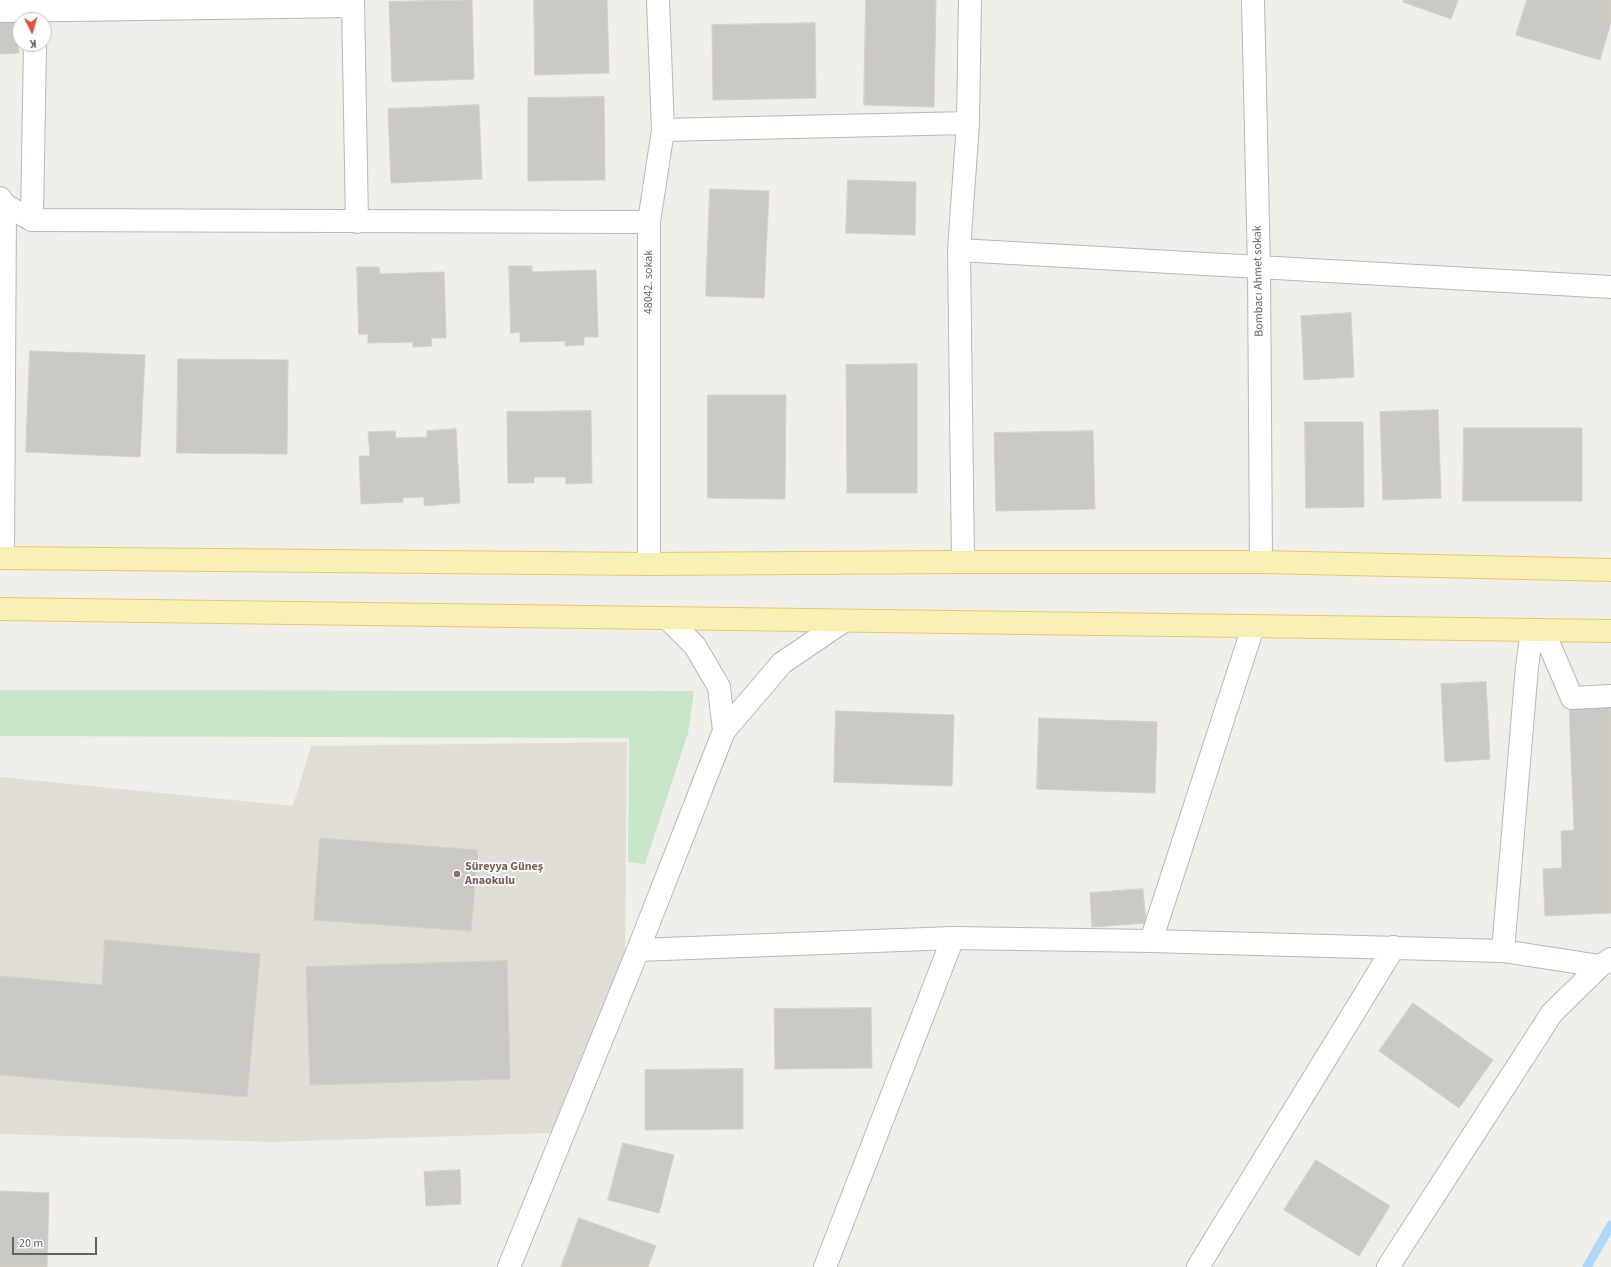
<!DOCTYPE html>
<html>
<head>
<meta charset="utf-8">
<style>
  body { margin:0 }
  #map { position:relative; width:1611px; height:1267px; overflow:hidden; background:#f0eee8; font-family:"Source Sans 3",sans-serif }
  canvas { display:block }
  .north { position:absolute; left:12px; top:12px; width:40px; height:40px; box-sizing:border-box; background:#fff; border:1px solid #bfc0c2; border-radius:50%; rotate:175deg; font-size:11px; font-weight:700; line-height:16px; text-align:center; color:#5f6266 }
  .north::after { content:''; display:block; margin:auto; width:14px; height:18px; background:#db5242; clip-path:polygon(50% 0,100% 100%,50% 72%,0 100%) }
  .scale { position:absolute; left:12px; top:1237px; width:85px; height:18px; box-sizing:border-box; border:2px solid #5f6266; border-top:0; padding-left:5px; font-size:12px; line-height:14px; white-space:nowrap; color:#5f6266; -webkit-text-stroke:3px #fff; paint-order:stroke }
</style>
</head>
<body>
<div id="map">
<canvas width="1611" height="1267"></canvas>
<div class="north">K</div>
<div class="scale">20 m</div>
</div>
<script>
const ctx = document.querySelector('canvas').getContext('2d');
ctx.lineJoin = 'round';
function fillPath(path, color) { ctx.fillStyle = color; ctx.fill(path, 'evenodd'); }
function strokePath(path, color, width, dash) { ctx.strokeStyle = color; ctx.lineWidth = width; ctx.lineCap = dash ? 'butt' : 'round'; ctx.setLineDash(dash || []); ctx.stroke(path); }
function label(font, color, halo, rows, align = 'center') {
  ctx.font = font + ' "Source Sans 3",sans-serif'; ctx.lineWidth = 3.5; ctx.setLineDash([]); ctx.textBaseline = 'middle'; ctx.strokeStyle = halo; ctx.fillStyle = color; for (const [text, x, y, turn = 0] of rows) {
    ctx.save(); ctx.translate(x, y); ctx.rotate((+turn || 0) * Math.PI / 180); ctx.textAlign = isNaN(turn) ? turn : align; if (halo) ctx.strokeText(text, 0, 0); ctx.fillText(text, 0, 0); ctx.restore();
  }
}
const education = new Path2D(`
  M627,742L625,954L551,1133L272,1142L0,1134V777L293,806L311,746Z`);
const green = new Path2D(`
  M0,690L694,691L688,733L645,864L628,862L629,738L0,736Z`);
const stream = new Path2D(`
  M1587,1267L1611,1225`);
const building = new Path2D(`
  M472,0L474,79L392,82L389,2Z
  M534,0H607L609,73L535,75Z
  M866,0H936L934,107L864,105Z
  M1404,0H1458L1451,19L1403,2Z
  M1527,0H1611V22L1600,60L1516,35Z
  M16,17L19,53L0,54V18Z
  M815,23L816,98L713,100L712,25Z
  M604,97L605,180L528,181V98Z
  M479,105L482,179L391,183L388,109Z
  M848,180L916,182L915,235L846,233Z
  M710,189L769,191L764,298L706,296Z
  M509,266H532V272L596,270L598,337H584V345L565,346V341L520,342V332L511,333Z
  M357,267H379L380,274L444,272L446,338H431L432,346L413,347V342L368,343V334H359Z
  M1351,313L1354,377L1304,380L1301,316Z
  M30,351L145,355L140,457L26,452Z
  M178,359L288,360L287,454L177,453Z
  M917,364V493H847L846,365Z
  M708,395H786L785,499L708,498Z
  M1438,410L1441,498L1383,500L1380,412Z
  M591,411L592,483L566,484V477H534V483H508L507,412Z
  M1305,422H1363L1364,507L1306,508Z
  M1464,428H1582V501H1463Z
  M456,429L460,503L424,506V497L403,498V502L361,504L359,456H370L368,432L395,431L396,438L427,437V431Z
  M1093,431L1095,509L996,511L994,433Z
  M1486,682L1490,759L1445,762L1441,684Z
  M1611,703V913L1545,916L1543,869L1562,868L1561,831L1574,830L1569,704Z
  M836,711L954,715L952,786L834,782Z
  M1039,718L1157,722L1155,793L1037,789Z
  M320,838L478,850L471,931L314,920Z
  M1143,889L1146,923L1092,927L1090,893Z
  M105,940L260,954L247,1097L0,1075V976L102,985Z
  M507,961L510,1079L310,1085L306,967Z
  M1413,1003L1493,1060L1459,1108L1379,1051Z
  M871,1008L872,1068L775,1069L774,1009Z
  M743,1069V1129L645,1130V1070Z
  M623,1143L674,1155L659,1213L608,1200Z
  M1316,1160L1390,1206L1359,1256L1284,1210Z
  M460,1170L461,1204L426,1206L424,1172Z
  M0,1191L49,1193L47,1267H0Z
  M579,1218L656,1246L648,1267H561Z`);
const minor = new Path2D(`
  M353,0L357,222
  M1253,0L1259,268L1261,562
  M0,11L353,6
  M663,130L968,123
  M0,198L5,205L3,558
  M0,204L5,205L32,220L649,222
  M32,220L35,44
  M959,250L1611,287
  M963,562L959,250L968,123L970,0
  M649,564V222L663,130L658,0
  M667,618L695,646L719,687L724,731
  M1543,630L1572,698L1611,696
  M1151,941L1253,627
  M638,950L953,938L1151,941L1503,951L1527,667L1532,631
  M1503,951L1600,966
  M509,1267L638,950L724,731L782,663L844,621
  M825,1267L953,938
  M1198,1267L1394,947
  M1388,1267L1552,1013L1600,966L1611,959`);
const major = new Path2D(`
  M0,558L649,564L963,562H1261L1611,570
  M0,609L1611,631`);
const markers = [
  [457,874,4,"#8d6e63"]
];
const streetNames = [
  ["Bombacı Ahmet sokak",1259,281,-91],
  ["48042. sokak",649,282,-90]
];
const educationNames = [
  ["Süreyya Güneş",465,867],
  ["Anaokulu",465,881]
];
fillPath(education, '#dfddd6');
fillPath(green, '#c7e5c8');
strokePath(stream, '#afd7f8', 9);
fillPath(building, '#cbc9c4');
strokePath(building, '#d4d0c6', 1);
strokePath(minor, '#b5b7bb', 24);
strokePath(major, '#e6c66b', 24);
strokePath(minor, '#fff', 22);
strokePath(major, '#f8efb4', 22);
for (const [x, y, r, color] of markers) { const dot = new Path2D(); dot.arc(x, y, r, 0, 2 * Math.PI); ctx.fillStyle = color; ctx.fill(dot); strokePath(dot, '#fff', 1.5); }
label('12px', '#5f6266', '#fff', streetNames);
label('bold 12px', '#785e54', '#fff', educationNames, 'left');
</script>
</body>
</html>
